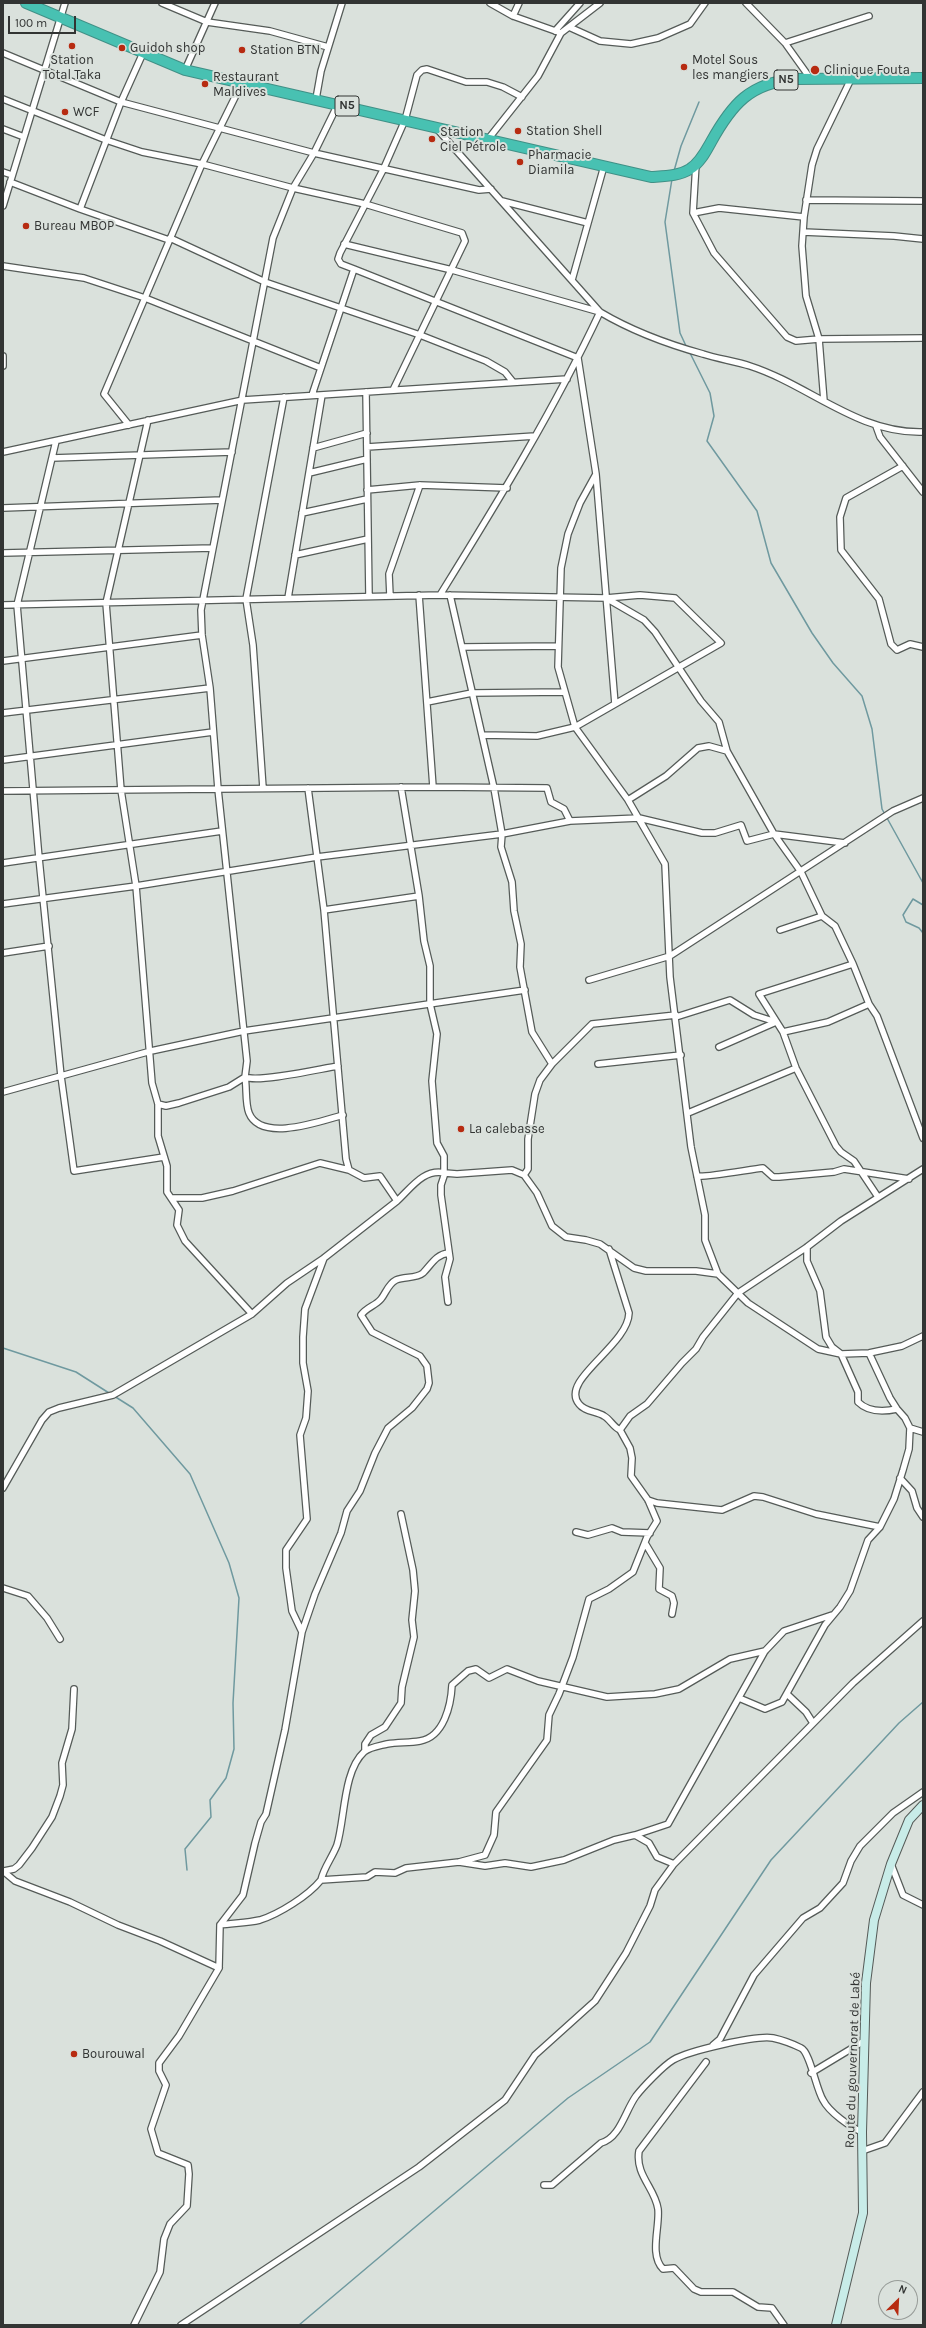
<!DOCTYPE html>
<html>
<head>
<meta charset="utf-8">
<style>
  body { margin:0 }
  #map { position:relative; width:926px; height:2328px; overflow:hidden; background:#dae1dc; font-family:Karla,sans-serif }
  canvas { display:block }
  .frame { position:absolute; inset:0; border:4px solid #323433; pointer-events:none }
  .north { position:absolute; left:878px; top:2280px; width:40px; height:40px; box-sizing:border-box; background:#dae1dc; border:1px solid #979c98; border-radius:50%; rotate:24deg; font-size:11px; font-weight:700; line-height:16px; text-align:center; color:#323433 }
  .north::after { content:''; display:block; margin:auto; width:14px; height:18px; background:#b72b11; clip-path:polygon(50% 0,100% 100%,50% 72%,0 100%) }
  .scale { position:absolute; left:8px; top:16px; width:68px; height:18px; box-sizing:border-box; border:2px solid #323433; border-top:0; padding-left:5px; font-size:12px; line-height:14px; white-space:nowrap; color:#323433; -webkit-text-stroke:3px #dae1dc; paint-order:stroke }
</style>
</head>
<body>
<div id="map">
<canvas width="926" height="2328"></canvas>
<div class="frame"></div>
<div class="north">N</div>
<div class="scale">100 m</div>
</div>
<script>
const ctx = document.querySelector('canvas').getContext('2d');
ctx.lineJoin = 'round';
function strokePath(path, color, width, dash) { ctx.strokeStyle = color; ctx.lineWidth = width; ctx.lineCap = dash ? 'butt' : 'round'; ctx.setLineDash(dash || []); ctx.stroke(path); }
function label(font, color, halo, rows, align = 'center') {
  ctx.font = font + ' Karla,sans-serif'; ctx.lineWidth = 4; ctx.setLineDash([]); ctx.textBaseline = 'middle'; ctx.strokeStyle = halo; ctx.fillStyle = color; for (const [text, x, y, turn = 0] of rows) {
    ctx.save(); ctx.translate(x, y); ctx.rotate((+turn || 0) * Math.PI / 180); ctx.textAlign = isNaN(turn) ? turn : align; if (halo) ctx.strokeText(text, 0, 0); ctx.fillText(text, 0, 0); ctx.restore();
  }
}
const stream = new Path2D(`
  M674,171L681,146L699,102
  M672,179L665,222L680,333L687,348
  M690,353L710,393L714,416L707,441L757,511L771,563L812,633L833,663L862,696L872,729L882,809L923,883
  M923,905L913,899L903,915L906,922L919,928L923,933
  M3,1348L76,1372L109,1393
  M114,1396L133,1408L190,1474L229,1563L239,1598L233,1703L234,1749L226,1778L210,1800L211,1817L185,1849L187,1870
  M299,2325L568,2098L650,2042L771,1860L899,1723L923,1702`);
const street = new Path2D(`
  M162,3L207,22L270,31L328,47
  M490,3L513,16L561,33
  M746,3L785,43L810,78
  M513,16L519,3
  M569,27L600,41L631,44L658,38L690,24L705,3
  M555,31L580,3
  M785,43L869,16
  M3,53L121,102L314,153L479,190L491,189
  M185,70L215,3
  M3,99L106,140L142,152L202,164L293,188L365,204L462,233L465,241L393,390
  M316,99L321,71L342,3
  M3,129L24,137
  M438,130L600,312C632,331 667,344 703,354C718,359 735,361 750,366C809,385 858,434 923,432
  M489,138L538,76L561,33L600,3
  M696,164L693,213L714,253L787,337L796,341L819,339L923,338
  M3,172L12,175
  M10,182L80,209L169,240
  M806,200L923,201
  M502,201L588,223
  M3,206L65,3
  M80,209L121,102L143,53
  M693,213L719,208L804,217
  M803,232L894,236L923,239
  M170,238L265,282L420,335L486,361L505,372L513,382
  M344,244L452,270L600,312C554,410 497,503 440,595
  M3,266L84,278L145,298L321,368
  M354,269L578,358L596,474L580,503L568,534L561,568L558,667L575,727L628,800L665,864L670,977L691,1147L705,1215V1240L718,1274L748,1303L818,1349L841,1354L869,1353L902,1346L923,1336
  M572,280L604,166
  M3,356V366
  M366,392L369,596
  M312,395L354,269L341,264L338,259L340,253L383,170L405,120L417,75L422,70L427,69L466,82H487L503,87L522,97
  M824,401L819,339L806,296L802,246L804,217L812,165L817,149L851,79
  M148,420L106,603L121,790L136,886L152,1083L158,1104V1136L167,1166V1192L171,1198H202L233,1191L320,1163L349,1170L346,1159L324,910L308,788
  M129,425L104,394L202,164L242,83
  M876,426L880,437L923,492
  M56,441L17,605L39,858L61,1076L74,1171L164,1157
  M367,447L535,436
  M313,448L367,433
  M3,452L243,400L567,379
  M52,458L232,452
  M903,466L846,498L840,517L841,550L879,599L891,644L897,650L910,644L923,647
  M309,473L367,459
  M367,490L420,485L507,488
  M3,508L222,500
  M302,513L367,499
  M3,553L213,548
  M295,555L368,539
  M419,595L433,787L547,788L551,802L564,809L570,821L639,818L702,833H715L741,825L747,841L774,834L845,843
  M390,596L389,574L420,485
  M288,598L322,395
  M606,598L644,620L655,632L701,701L719,722L727,751L774,834L801,872L822,916L835,926L853,964L869,1004L877,1016L923,1138
  M3,605L440,595L606,598L640,595L675,598L721,643L615,704
  M462,647L558,646
  M3,661L202,635
  M427,702L472,693L565,692
  M3,713L210,688
  M482,735L537,736L575,727L615,704L596,474
  M3,760L213,732
  M263,788L253,645L246,599L284,397
  M3,791L433,787
  M628,800L666,776L698,748L709,746L727,751
  M3,863L222,831
  M419,896L424,941L430,966V1004L437,1034L432,1081L437,1143L444,1156V1172
  M3,904L136,886L317,857L502,834L494,788L450,595
  M324,910L419,896L401,787
  M780,930L822,916
  M3,953L49,946
  M853,964L759,994L783,1032L796,1068L836,1146L841,1152L854,1161L878,1197
  M589,980L670,956L893,811L923,798
  M676,1017L730,1000L754,1015L776,1022
  M783,1032L828,1022L869,1004
  M719,1047L776,1022
  M552,1064L532,1032L520,967L521,944L514,911L512,882L501,847L502,834L570,821
  M598,1064L681,1055
  M338,1066C319,1069 259,1083 245,1077C247,1088 245,1103 249,1113C261,1143 321,1121 343,1115
  M3,1092L151,1051L244,1031L525,990
  M158,1104L166,1106L179,1103L229,1087L245,1077L247,1061L218,789L210,688L202,635L201,610L273,238L293,188L314,153L338,104
  M688,1113L796,1068
  M349,1170L364,1178L380,1176L397,1201C411,1188 424,1168 445,1173L441,1185V1195L450,1259L445,1277L448,1302
  M445,1173L457,1174L512,1170L524,1175L537,1193L552,1226L566,1237L586,1240L600,1244L634,1268L646,1271H696L718,1274
  M524,1175L528,1169V1139L535,1094L540,1080L552,1064L592,1024L676,1015
  M697,1176C704,1178 752,1169 763,1168L773,1177H779L834,1172L844,1169L909,1179
  M171,1198L179,1210L177,1225L185,1241L252,1314
  M807,1247V1261L820,1291L826,1337L832,1347L841,1354L858,1392V1402C868,1412 883,1412 897,1409
  M609,1249L629,1313C628,1346 559,1380 579,1404C585,1412 596,1411 604,1416C610,1419 613,1427 620,1430
  M910,1428L923,1432
  M900,1478L912,1491L917,1508L923,1517
  M3,1488L42,1420L49,1412L59,1408L113,1395L252,1314L287,1283L324,1258L397,1201
  M648,1500L657,1503L722,1510L754,1496L763,1497L816,1514L880,1527
  M576,1532L588,1535L612,1528L622,1532L650,1533
  M645,1543L660,1568L659,1589L672,1596L674,1603L672,1614
  M3,1588L28,1596L47,1618L60,1639
  M302,1632L315,1594L341,1533L347,1511L360,1491L375,1453L388,1428L412,1408L427,1389L429,1383L427,1366L420,1356L372,1332L361,1315C367,1307 375,1306 381,1299C386,1293 388,1284 396,1280C404,1276 416,1279 423,1273C431,1265 436,1254 449,1253
  M787,1694L806,1712L813,1723
  M739,1698L765,1709L782,1702L825,1625L840,1607L850,1591L868,1540L880,1527L894,1499L903,1470L909,1449L910,1428L905,1418L897,1409L890,1398L869,1353
  M365,1751V1744L371,1735L385,1727L401,1703L402,1687L414,1637L412,1620L415,1591L413,1570L401,1514
  M635,1835L668,1824L765,1651L784,1631L832,1615
  M459,1862L485,1855L494,1835L496,1812L547,1740L549,1715L559,1694L573,1657L589,1599L609,1589L633,1572L647,1537L657,1521L648,1500L631,1476L632,1458L630,1448L620,1430L630,1416L647,1404L682,1363L696,1349L703,1337L738,1293L807,1247L841,1221L923,1169
  M891,1864L903,1895L923,1905
  M3,1871L15,1881L70,1902L118,1925L160,1941L219,1968
  M4,1871L14,1869L19,1865L32,1848L52,1817L60,1796L63,1785L62,1763L72,1729L74,1689
  M321,1880C324,1867 332,1858 337,1845C345,1819 343,1771 364,1752C370,1747 379,1746 387,1744C398,1742 409,1743 420,1741C444,1737 451,1705 452,1685L468,1671L476,1669L489,1678L507,1669L538,1681L607,1697L655,1694L679,1689L730,1659L765,1651
  M220,1925C233,1923 247,1923 260,1920C279,1914 308,1896 321,1880L367,1877L375,1872L395,1873L406,1868L459,1862L485,1866L505,1863L531,1867L564,1860L614,1840L635,1835L649,1843L657,1857L674,1864
  M713,2045L720,2039L754,1975L803,1918L820,1908L843,1883L851,1861L860,1846L893,1813L923,1792
  M706,2062L639,2151C635,2175 655,2188 658,2209C660,2227 649,2255 663,2269L674,2268L694,2289L701,2292H733L758,2307L772,2308L784,2325
  M811,2073L864,2041
  M862,2151L885,2143L923,2092
  M544,2185H552L601,2143C620,2138 625,2111 636,2096C643,2087 663,2066 673,2060C688,2051 756,2035 773,2038C782,2040 793,2044 801,2048C810,2052 816,2089 823,2100C829,2112 850,2127 862,2132
  M134,2325L160,2272L164,2239L170,2224L187,2206L189,2174L188,2165L158,2153L151,2129L166,2085L159,2071V2063L179,2036L219,1968L220,1925L243,1895L255,1843L261,1822L266,1814L285,1730L302,1632L292,1611L286,1568V1550L307,1519L300,1435L306,1418L308,1391L303,1363V1337L305,1309L324,1258
  M181,2325L419,2167L505,2100L535,2055L595,2001L626,1953L650,1906L655,1890L674,1864L853,1683L923,1621`);
const secondary = new Path2D(`
  M836,2325L863,2213L862,2132L866,1983L874,1920L891,1864L909,1820L923,1805`);
const highway = new Path2D(`
  M26,3L185,70L651,177C665,176 679,176 690,169C700,163 706,151 711,142C732,104 750,83 795,79L923,78`);
const markers = [
  [72,46,4,"#b72b11"],
  [122,48,4,"#b72b11"],
  [242,50,4,"#b72b11"],
  [684,67,4,"#b72b11"],
  [815,70,5,"#b72b11"],
  [205,84,4,"#b72b11"],
  [65,112,4,"#b72b11"],
  [518,131,4,"#b72b11"],
  [432,139,4,"#b72b11"],
  [520,162,4,"#b72b11"],
  [26,226,4,"#b72b11"],
  [461,1129,4,"#b72b11"],
  [74,2054,4,"#b72b11"]
];
const shields = [
  [786,80,24],
  [347,106,24]
];
const shieldNames = [
  ["N5",786,80],
  ["N5",347,106]
];
const poiNames = [
  ["Guidoh shop",130,48],
  ["Station BTN",250,50],
  ["Station",72,60,"center"],
  ["Total Taka",72,75,"center"],
  ["Motel Sous",692,60],
  ["les mangiers",692,75],
  ["Clinique Fouta",824,70],
  ["Restaurant",213,77],
  ["Maldives",213,92],
  ["WCF",73,112],
  ["Station Shell",526,131],
  ["Station",440,132],
  ["Ciel Pétrole",440,147],
  ["Pharmacie",528,155],
  ["Diamila",528,170],
  ["Bureau MBOP",34,226],
  ["La calebasse",469,1129],
  ["Bourouwal",82,2054]
];
const streetNames = [
  ["Route du gouvernorat de Labé",853,2060,-88]
];
strokePath(stream, '#6f999f', 1.5);
strokePath(street, '#555b58', 8);
strokePath(secondary, '#555b58', 10);
strokePath(highway, '#409086', 12);
strokePath(street, '#fff', 5.5);
strokePath(secondary, '#c8ece8', 8);
strokePath(highway, '#48c1b2', 10);
for (const [x, y, r, color] of markers) { const dot = new Path2D(); dot.arc(x, y, r, 0, 2 * Math.PI); ctx.fillStyle = color; ctx.fill(dot); strokePath(dot, '#dae1dc', 1.5); }
for (const [x, y, w] of shields) { const box = new Path2D(); box.roundRect(x - w / 2, y - 10, w, 20, 3); ctx.fillStyle = '#dae1dc'; ctx.fill(box); strokePath(box, '#323433', 1); }
label('bold 12px', '#323433', null, shieldNames);
label('13px', '#323433', '#dae1dc', poiNames, 'left');
label('13px', '#323433', '#dae1dc', streetNames);
</script>
</body>
</html>
